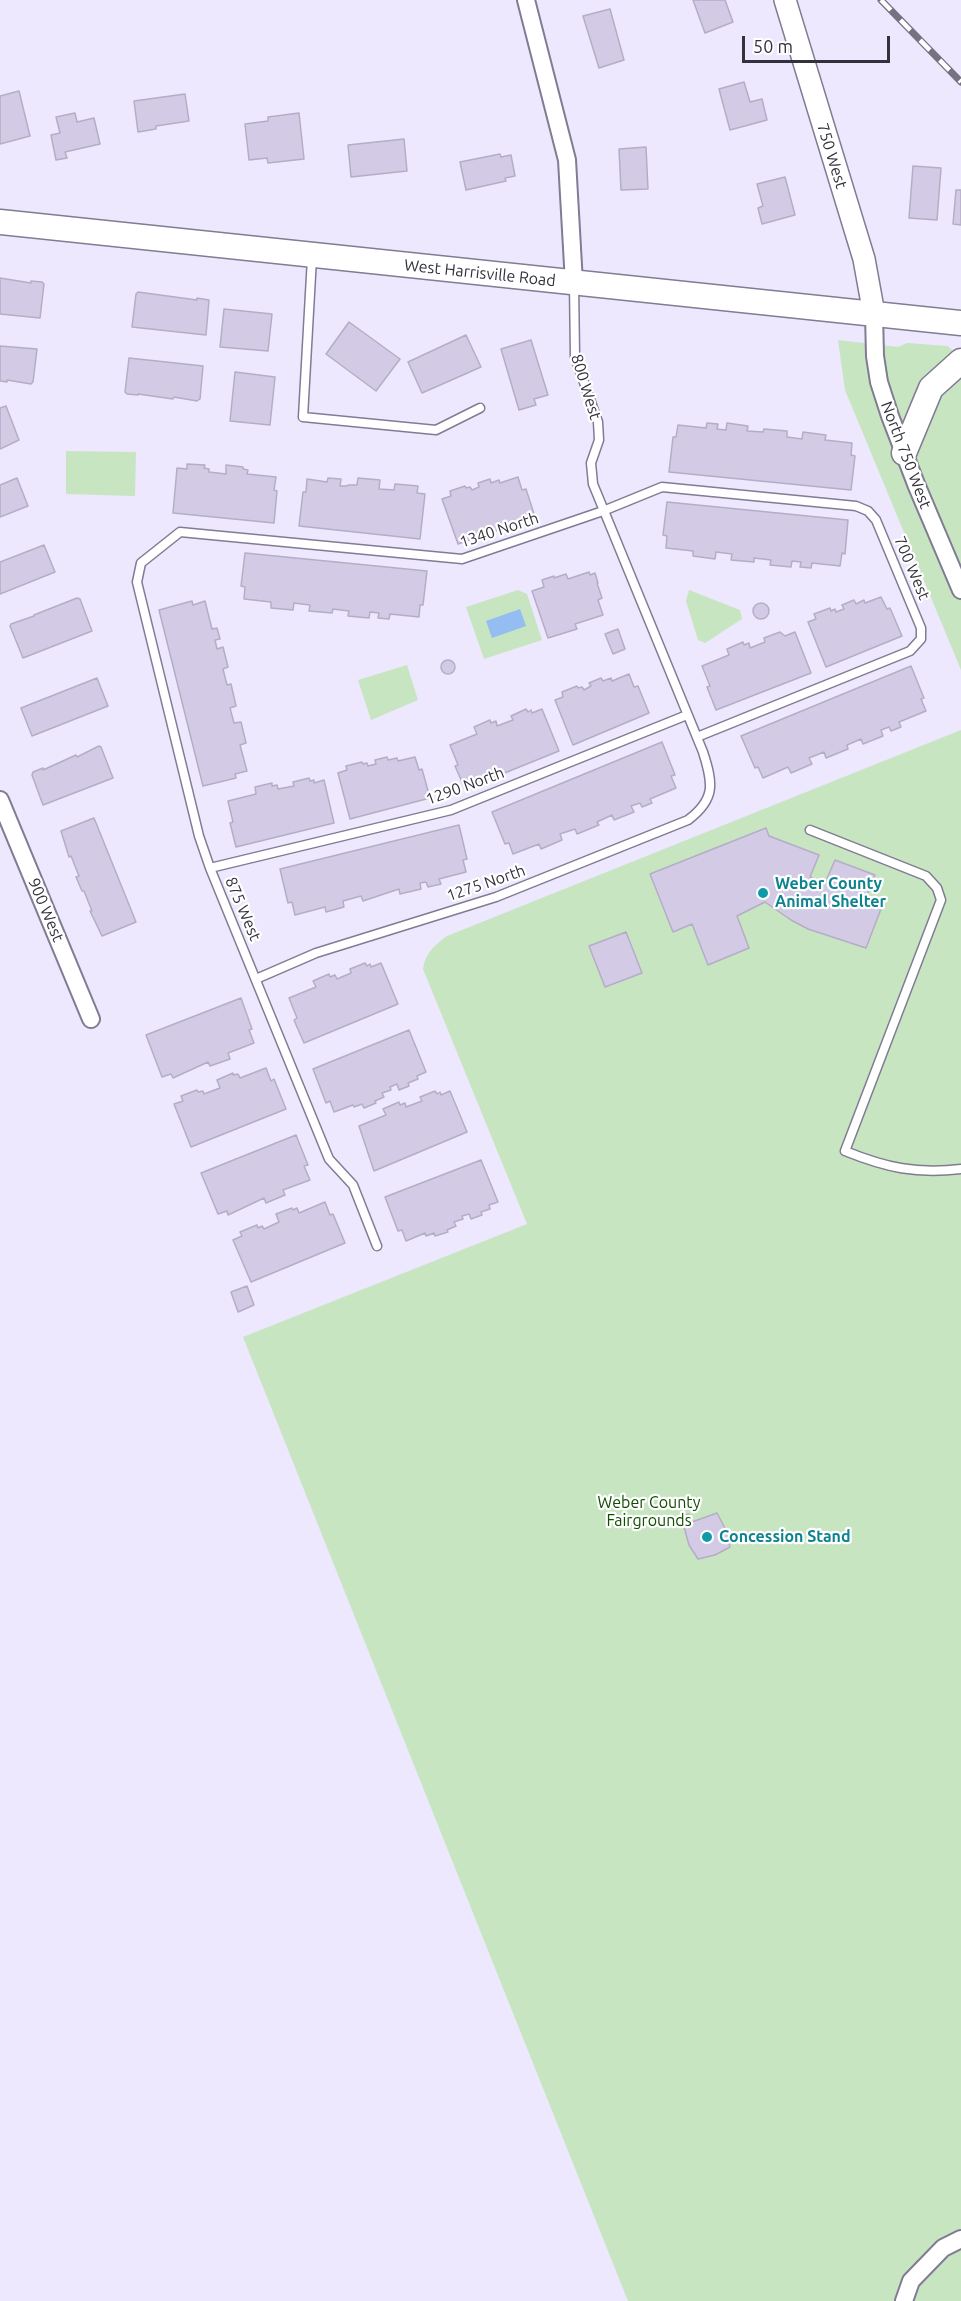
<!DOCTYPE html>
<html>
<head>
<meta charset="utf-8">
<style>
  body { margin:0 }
  #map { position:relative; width:961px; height:2301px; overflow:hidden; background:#ede8fd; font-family:Ubuntu,sans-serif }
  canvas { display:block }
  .scale { position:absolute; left:742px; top:36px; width:148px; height:27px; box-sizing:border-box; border:3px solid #34313c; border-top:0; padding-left:8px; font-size:18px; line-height:21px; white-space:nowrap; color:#34313c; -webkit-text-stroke:4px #fff; paint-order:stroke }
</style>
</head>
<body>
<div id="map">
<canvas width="961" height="2301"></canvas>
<div class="scale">50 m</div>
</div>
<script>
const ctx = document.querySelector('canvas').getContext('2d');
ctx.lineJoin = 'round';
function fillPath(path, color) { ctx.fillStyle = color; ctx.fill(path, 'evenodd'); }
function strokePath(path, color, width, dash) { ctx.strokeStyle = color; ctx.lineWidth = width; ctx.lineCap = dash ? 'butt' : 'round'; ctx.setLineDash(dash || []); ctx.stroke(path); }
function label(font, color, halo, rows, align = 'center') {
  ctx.font = font + ' Ubuntu,sans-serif'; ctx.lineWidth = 4.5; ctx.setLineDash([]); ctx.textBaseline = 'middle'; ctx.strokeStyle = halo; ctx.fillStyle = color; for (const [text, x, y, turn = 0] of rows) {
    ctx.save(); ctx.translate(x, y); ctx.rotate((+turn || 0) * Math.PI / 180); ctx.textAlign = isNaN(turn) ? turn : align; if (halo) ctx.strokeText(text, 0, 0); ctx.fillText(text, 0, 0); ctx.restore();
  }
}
const green = new Path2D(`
  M838,340L898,347L907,343L948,346L953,351L951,354L961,355V670L845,390Z
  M66,451L136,452L135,496L66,494Z
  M518,590L527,594L542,640L484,659L466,607Z
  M689,590L740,610L742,619L705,643L698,640L686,601Z
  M407,665L418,700L371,720L358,680Z
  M961,730V2301H628L243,1337L527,1224L423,969C426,952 434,946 447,936Z`);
const water = new Path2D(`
  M520,609L526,626L492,638L486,621Z`);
const building = new Path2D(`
  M693,0H725L733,22L705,33Z
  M610,9L624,60L599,68L583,16Z
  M744,82L750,102L762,99L767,120L730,130L719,89Z
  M19,91L30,136L0,144V96Z
  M185,94L189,121L156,126V129L138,132L134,101Z
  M75,113L77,122L94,118L100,144L65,152L67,158L56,160L51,135L60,133L56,117Z
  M299,113L304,159L268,163L267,158L249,160L245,124L268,121V117Z
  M404,139L407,171L351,177L348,145Z
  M646,147L648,189L621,190L619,149Z
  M500,154L501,157L511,155L515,176L505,178L506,181L466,190L460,162Z
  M913,166L941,168L937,220L909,218Z
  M785,177L795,215L762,224L758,208L763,206L757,184Z
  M956,190H961V225L953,224Z
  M0,278L31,283V281L42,282L44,284L40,318L0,314Z
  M138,292L197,300V298L209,300L206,335L132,327L136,294Z
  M224,309L272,314L268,351L220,347Z
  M349,322L400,359L376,391L326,354Z
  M466,335L481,367L422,393L408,362Z
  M531,340L548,395L534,399L536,405L519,410L501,349Z
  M0,346L37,349L33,382L31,384L7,380V382L0,381Z
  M129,358L203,366L200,399L197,401L174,397L173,399L138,394V395L127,394L125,392Z
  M235,372L275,377L270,425L230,421Z
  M6,406L19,440L0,449V408Z
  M707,423L718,424L717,429L726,430L727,423L748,426L747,431L763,432L764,429L787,431V437L802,439L803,432L826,435L825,440L852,443L851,455L855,456L851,490L669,472L673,437H676L678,425L706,428Z
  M187,464L205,465L204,468L209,469V472L226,474V465L243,467V469L248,470L247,474L276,477L274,490L277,491L274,523L173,513L177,468L187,469Z
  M518,477L522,490L526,489L535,517L458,544L442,499L451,496L450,491L465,486L466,488L470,487L472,490L479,487L478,483L490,479L491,483L499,480L500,483Z
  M17,478L28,506L0,517V485Z
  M328,478L341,479L340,486H347L348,485H357L358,478L380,480L379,489L394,490L395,484L418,486L417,493L425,494L420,539L299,526L303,492H306L307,479L327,482Z
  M667,502L848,520L845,554L842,553L840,566L812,563L811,568L800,567L801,562L792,561L791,567L770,565L771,560L754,558V562L731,560L732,554L716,552L715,559L693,556V551L666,548L667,536L663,535Z
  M44,545L55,572L0,594V562Z
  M245,553L427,571L423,605H420L419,617L390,614L389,619L378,618L379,613L370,612L369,618L348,616L349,611L333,609L332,613L309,611L310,605L294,603L293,610L271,608V602L244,599L245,587L241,586Z
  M589,572L590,575L595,573L598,583H597L602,598L598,600L603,615L575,624L577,629L548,638L532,591L544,587L542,580L554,576V578L566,574L568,579Z
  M881,597L887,609L890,608L902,636L826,667L808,622L816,619L814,614L830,608L831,611L835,609L836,612L844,609L842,605L854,600L856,604L864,600L865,603Z
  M77,598L80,599L92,631L23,658L10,626L11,624L34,616V615Z
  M192,601L193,605L205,601L212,629L217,628L220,639L215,640L217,649L223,647L228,667L223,669L227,685L231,684L236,706L230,708L234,723L241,722L246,743L240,745L247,771L235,774L236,778L203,786L159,610Z
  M753 611a8 8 0 1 1 16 0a8 8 0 1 1-16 0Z
  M618,629L625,649L613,654L605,634Z
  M780,632L785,636L795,632L811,673L716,710L707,687L710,686L702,666L729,655L727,649L743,642L744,645L749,643L750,648L765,642L764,638Z
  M441 667a7 7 0 1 1 14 0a7 7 0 1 1-14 0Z
  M911,666L924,698L921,699L926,711L899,722L901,727L891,731L889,727L881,730L883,736L863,744L861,739L847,745L848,749L826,758L824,752L809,758L812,764L791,773L788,767L763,778L758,767L755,768L741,736Z
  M629,674L634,687L638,686L649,713L573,745L555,700L563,697L562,692L577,686L578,688L582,687L584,690L591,686L589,683L601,678L603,681L611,678L612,681Z
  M97,678L108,706L32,736L21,708Z
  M526,709L528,712L531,710L532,713L542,709L559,751L465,789L455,766L458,765L450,745L477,734L474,727L490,720L491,723L496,721L497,726L513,720L511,716Z
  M662,742L675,775L671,776L676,788L650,799L652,803L642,807L640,803L631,806L634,812L614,820L612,815L597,822L599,825L577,834L575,829L560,834L562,840L541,849L539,844L513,854L509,843L505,844L492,812Z
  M99,746L101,747L113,778L43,805L32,775L33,772L43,768V770L76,755L77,757Z
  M387,757L388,760L397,758L398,761L415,757L419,770L422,769L430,798L350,819L338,773L347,770L346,766L362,762L363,764L367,763L368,766L376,764L375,760Z
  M309,778L310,781L314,780V783L324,780L334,823L236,847L230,823L233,822L228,801L256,794L255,787L272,783V786L277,785L278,789L294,786L293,782Z
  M94,818L136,922L102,936L90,911H92L84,891H82L76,877L79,876L71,856L69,857L61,831Z
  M459,825L467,859L463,860L466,872L439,879L441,884L428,887L426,882L420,883L421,889L400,894L399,889L363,901L361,896L343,901L344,907L326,912L325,907L295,915L292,902L288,903L280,869Z
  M766,828L769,836L819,855L810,877L825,883L835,860L875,875L864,903L881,909L866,948L808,929L791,920L765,902L737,916L749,948L708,965L692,924L673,932L650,874Z
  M626,932L642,973L605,987L589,946Z
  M365,963L367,966L370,964L371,967L381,963L398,1004L304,1043L294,1020L297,1018L289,998L316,987L313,981L329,974L330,977L335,975L337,979L351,973L350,969Z
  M241,998L252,1029L249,1030L254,1043L228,1053L230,1059L210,1066L208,1062L173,1078L171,1074L162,1077L146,1035Z
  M409,1030L426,1072L417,1076L418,1079L408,1083L409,1086L399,1090L397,1084L390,1087L391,1090L382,1093L384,1097L375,1101L376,1103L364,1108L362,1104L354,1107L353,1105L334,1112L330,1101L326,1103L313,1069Z
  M266,1068L271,1081L274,1079L286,1109L191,1147L174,1104L183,1101L181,1096L197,1090L198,1092L203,1091L204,1094L220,1088L217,1080L233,1073V1075L238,1074L240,1078Z
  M435,1091L437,1094L440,1092L441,1095L450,1091L467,1132L374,1171L359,1126L386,1115L383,1109L399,1102L400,1105L405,1103L406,1107L422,1101L420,1097Z
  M296,1135L308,1165L304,1166L310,1180L283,1190L285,1195L266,1203L264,1198L228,1215L227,1211L218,1214L201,1173Z
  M481,1160L498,1202L489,1205L490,1209L481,1212L482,1215L471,1219L469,1214L462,1216L463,1219L454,1222L456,1226L447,1230L448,1232L435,1236L434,1233L426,1236L425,1233L406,1241L402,1230L398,1231L385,1197Z
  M325,1202L330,1215L333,1214L345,1243L251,1282L233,1240L242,1236L240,1232L257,1225L258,1228L262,1226L264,1229L279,1222L276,1214L292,1208L293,1210L297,1208L299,1213Z
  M247,1286L254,1305L238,1312L231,1292Z
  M717,1513L726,1530L730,1547L715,1555L698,1559L689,1545L681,1516L689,1514L692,1522Z`);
const service = new Path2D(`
  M312,258L303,417L436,430L480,408
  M810,830L926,876L937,888L941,900L845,1151C887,1168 916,1174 961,1169
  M210,868L451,810L687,715
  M256,979L316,953L496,897L688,820C716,799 713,783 703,752L593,484L591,463L599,440L598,422L575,357L574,283
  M377,1246L353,1185L329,1159L210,868L199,836L137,582L141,563L180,532L462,559L603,511L662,487L856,506L868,511L876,520L921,628V639L910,651L697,737`);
const minor = new Path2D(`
  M526,0L567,160L574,283
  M874,314L875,356L879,382L890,416L916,484L961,590
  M0,800L91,1019
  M904,2301L911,2281L943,2248L961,2239`);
const tertiary = new Path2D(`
  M785,0L864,259L874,314`);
const secondary = new Path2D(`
  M0,222L961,323
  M904,453L931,388L961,361`);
const rail = new Path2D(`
  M881,0L961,82`);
const markers = [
  [763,893,6,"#0f9aa8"],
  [707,1537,6,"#0f9aa8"]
];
const streetNames = [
  ["750 West",832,156,73],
  ["West Harrisville Road",480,273,6],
  ["800 West",586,387,73],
  ["North 750 West",906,455,69],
  ["1340 North",499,530,-18],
  ["700 West",912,568,67],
  ["1290 North",465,786,-20],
  ["1275 North",486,883,-19],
  ["875 West",243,909,67],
  ["900 West",46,910,67]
];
const cultureNames = [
  ["Weber County",775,884],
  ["Animal Shelter",775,902],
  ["Concession Stand",719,1537]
];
const parkNames = [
  ["Weber County",649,1503],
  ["Fairgrounds",649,1521]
];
fillPath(green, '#c7e5c1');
fillPath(water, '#94bdf2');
fillPath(building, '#d3cbe5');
strokePath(building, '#b5adc6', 1.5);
strokePath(service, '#817b93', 11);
strokePath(minor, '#817b93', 20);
strokePath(tertiary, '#817b93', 24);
strokePath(secondary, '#817b93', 27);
strokePath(service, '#fff', 8);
strokePath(minor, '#fff', 16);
strokePath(tertiary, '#fff', 21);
strokePath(secondary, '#fff', 24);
strokePath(rail, '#767281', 7);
strokePath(rail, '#fff', 4.5, [14]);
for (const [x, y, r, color] of markers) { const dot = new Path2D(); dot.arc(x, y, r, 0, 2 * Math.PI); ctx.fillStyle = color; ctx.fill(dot); strokePath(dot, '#fff', 2); }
label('16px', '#34313c', '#fff', streetNames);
label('bold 16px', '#0d838f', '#fff', cultureNames, 'left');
label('16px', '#124c00', '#fff', parkNames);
</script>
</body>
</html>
